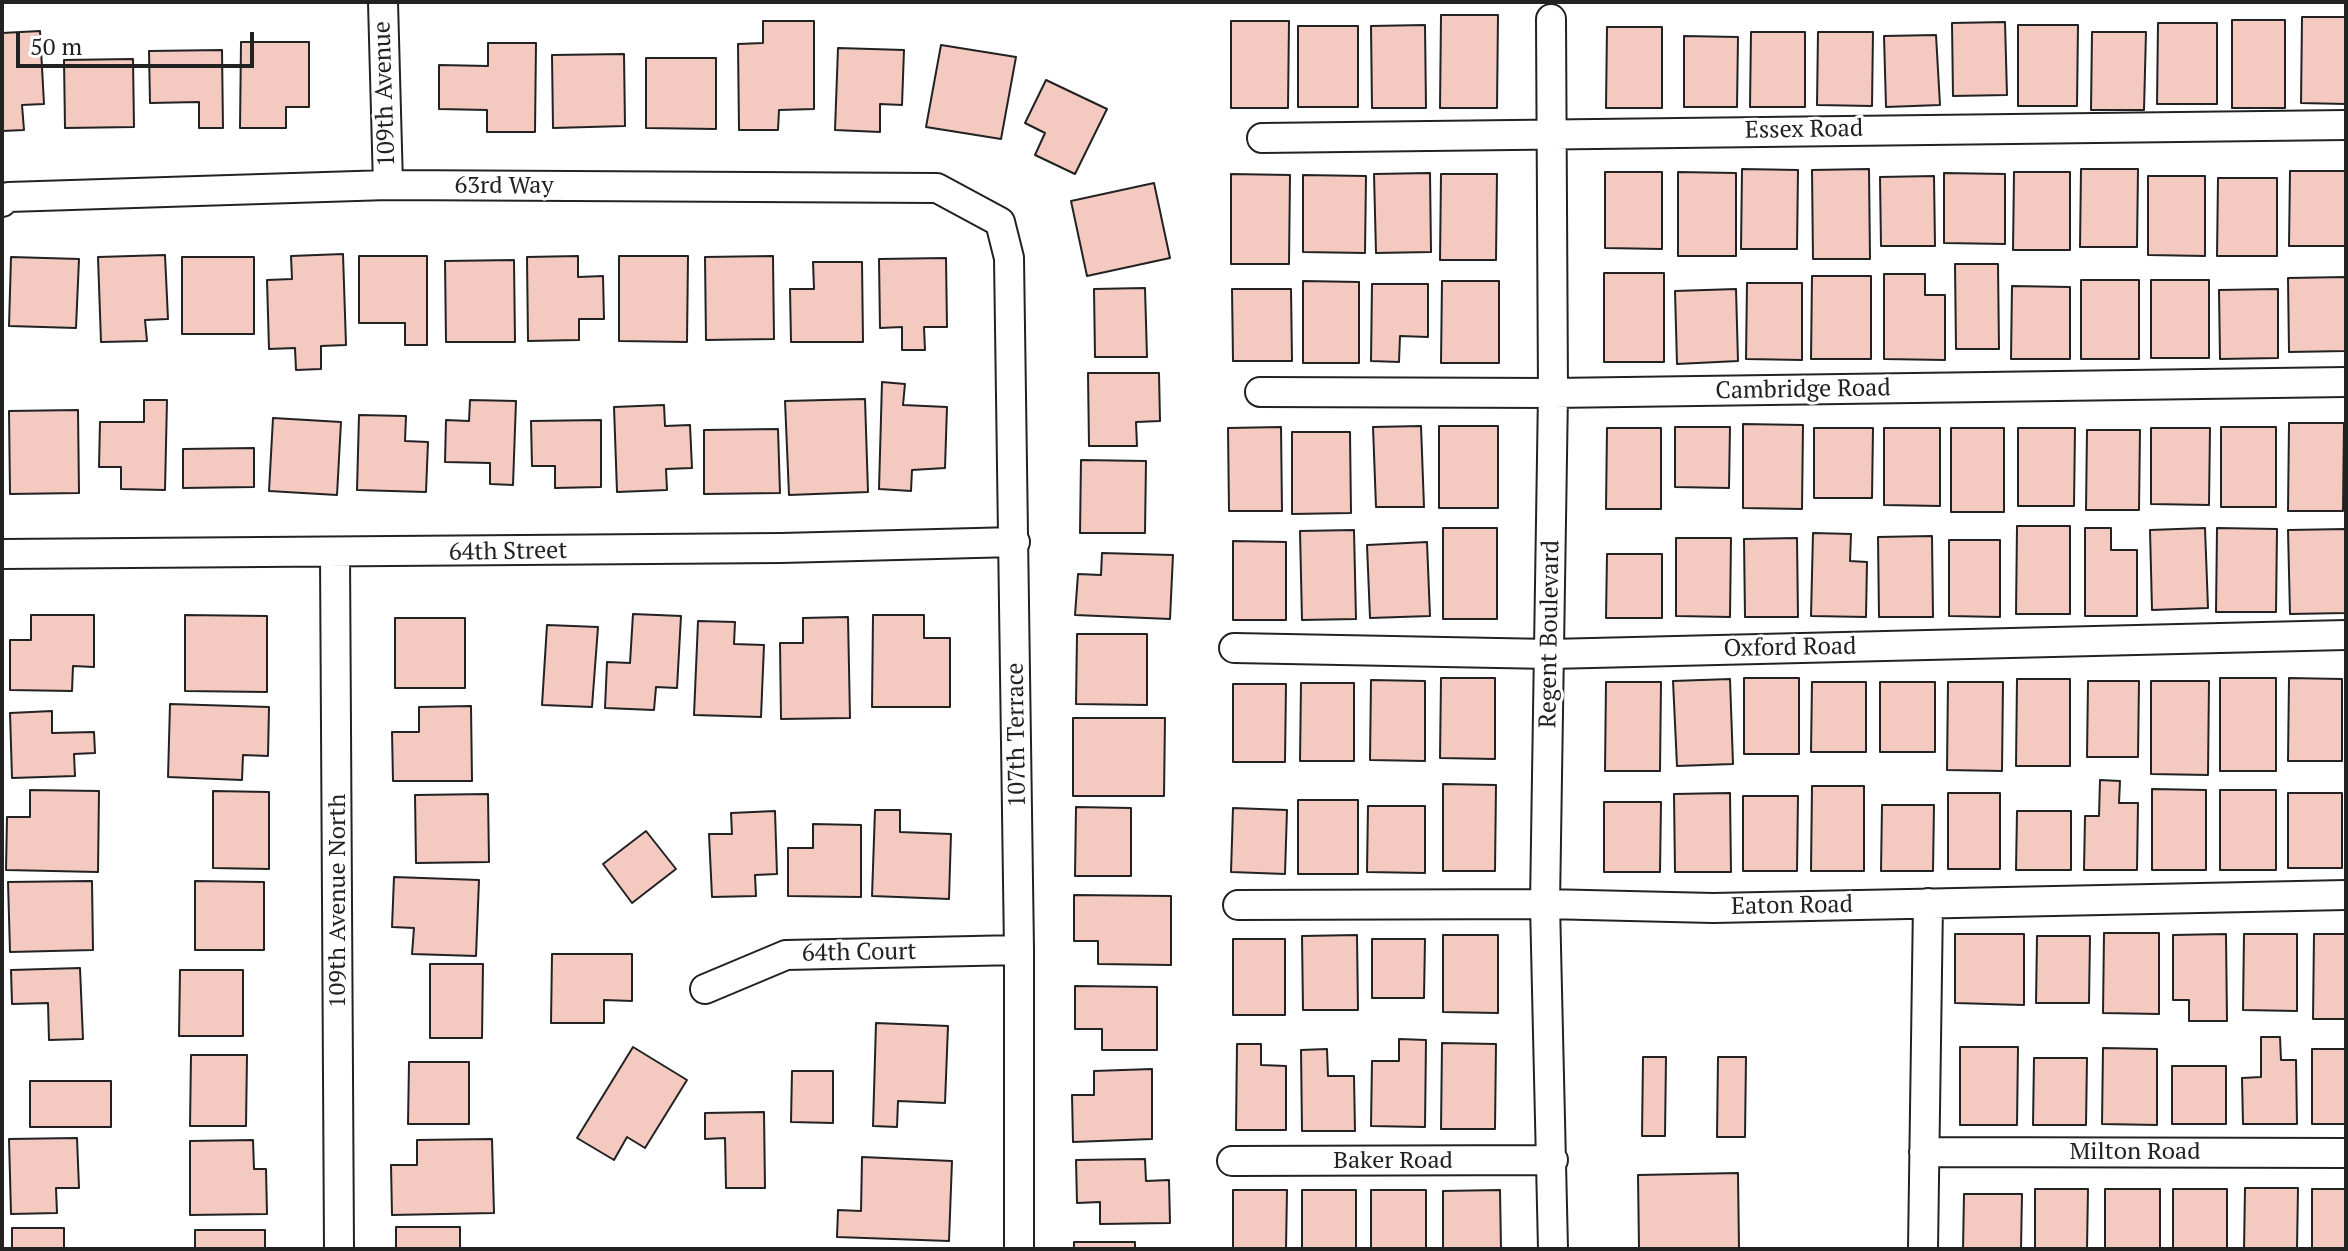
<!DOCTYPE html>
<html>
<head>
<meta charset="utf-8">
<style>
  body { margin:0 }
  #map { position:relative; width:2348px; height:1251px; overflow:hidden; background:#fff; font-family:"PT Serif",serif }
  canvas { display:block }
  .frame { position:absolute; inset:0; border:4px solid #222; pointer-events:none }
  .scale { position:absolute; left:16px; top:32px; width:238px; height:36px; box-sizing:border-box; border:4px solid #222; border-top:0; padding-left:10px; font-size:24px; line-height:28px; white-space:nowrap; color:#222; -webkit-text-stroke:6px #fff; paint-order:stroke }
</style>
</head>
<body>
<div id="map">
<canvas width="2348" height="1251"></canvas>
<div class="frame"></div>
<div class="scale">50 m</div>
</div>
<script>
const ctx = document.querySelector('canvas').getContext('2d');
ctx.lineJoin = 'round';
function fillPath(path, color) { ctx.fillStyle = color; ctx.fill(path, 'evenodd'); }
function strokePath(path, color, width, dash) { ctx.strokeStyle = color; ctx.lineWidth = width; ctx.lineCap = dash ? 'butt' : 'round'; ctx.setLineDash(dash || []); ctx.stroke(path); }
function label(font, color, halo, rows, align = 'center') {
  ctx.font = font + ' "PT Serif",serif'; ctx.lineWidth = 6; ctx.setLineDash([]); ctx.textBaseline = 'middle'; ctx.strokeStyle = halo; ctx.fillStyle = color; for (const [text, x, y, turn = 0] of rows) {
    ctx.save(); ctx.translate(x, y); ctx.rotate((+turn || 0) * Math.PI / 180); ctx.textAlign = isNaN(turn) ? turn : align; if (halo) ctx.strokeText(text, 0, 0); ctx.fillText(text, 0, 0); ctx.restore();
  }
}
const building = new Path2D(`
  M1441,15H1498L1497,108H1440Z
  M2302,17H2346V104L2301,103Z
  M2232,20H2285V108H2232Z
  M763,21H814V109L779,110L778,130H739L738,44L763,43Z
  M1231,21H1289L1288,108H1231Z
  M2005,22L2007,95L1953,96L1952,23Z
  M2158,23H2217V104H2157Z
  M1425,25L1426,108H1372L1371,26Z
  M2018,25H2078L2077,106H2018Z
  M1298,26H1358V107H1298Z
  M1607,27H1662V108H1606Z
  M40,31L44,104L22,105L24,130L2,131V33Z
  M1751,32H1805V107H1750Z
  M1818,32H1873L1872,106L1817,105Z
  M2092,32H2146L2144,110H2091Z
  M1936,35L1940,105L1886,107L1884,36Z
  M1684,36L1738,37L1737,107H1684Z
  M241,42H309V107H286V128H240Z
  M488,43H536L535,132H487V110L439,109V65L488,66Z
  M941,45L1016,57L1001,139L926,127Z
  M838,48L904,50L902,105L880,104V132L835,130Z
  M222,50L223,128H199V102L150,103L149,51Z
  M624,54L625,126L553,128L552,55Z
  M646,58H716V129L646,128Z
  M133,59L134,127L65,128L64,60Z
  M1046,80L1107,109L1075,174L1035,155L1045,133L1025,123Z
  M1742,169L1798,170L1797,249H1741Z
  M1869,169L1870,259H1813L1812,170Z
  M2081,169H2138L2137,247H2080Z
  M2290,171H2346V246H2289Z
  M1605,172H1662V249L1605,248Z
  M1678,172L1736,173V256H1678Z
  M2014,172H2070V250H2013Z
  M1430,173L1431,252L1376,253L1374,174Z
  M1944,173L2005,174V244L1944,243Z
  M1231,174L1290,175L1289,264H1231Z
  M1441,174H1497L1496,260H1440Z
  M1303,175L1366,176L1365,253L1303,252Z
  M1934,176L1935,246H1881L1880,177Z
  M2148,176H2205V256L2148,255Z
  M2218,178H2277V256H2217Z
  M1154,183L1170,258L1087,276L1071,201Z
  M343,254L346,345L321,346V369L296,370L295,348L269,349L267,280L292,279L291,256Z
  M165,255L168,319L145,320L147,341L101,342L98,257Z
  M359,256H427V345H405V323H359Z
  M578,256V277L603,276L604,319H579V340L528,341L527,257Z
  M619,256H688L687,342L619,341Z
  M773,256L774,339L706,340L705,257Z
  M11,257L79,259L76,328L9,326Z
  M182,257H254V334H182Z
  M946,258L947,327H924L925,350H902V327L880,328L879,259Z
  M514,260L515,342H446L445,261Z
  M813,262H862L863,342H791L790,289H814Z
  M1955,264H1998L1999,349H1956Z
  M1604,273H1664V362H1604Z
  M1884,274H1925V295H1945V360L1884,359Z
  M1812,276H1871V359H1811Z
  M2346,277V351L2289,352L2288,278Z
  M2081,280H2139V359H2081Z
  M2151,280H2209V358H2151Z
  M1303,281L1359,282V363H1303Z
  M1442,281H1499V363H1441Z
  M1747,283H1802V360L1746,359Z
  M1372,284H1428V337L1400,336L1399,362L1371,361Z
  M2012,286L2070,287V359H2011Z
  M1145,288L1147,357H1095L1094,289Z
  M1232,289H1291L1292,361H1233Z
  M1736,289L1738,361L1677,364L1675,291Z
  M2278,289V358L2220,359L2219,290Z
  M1088,373H1159L1160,421L1136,422L1137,446H1089Z
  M882,382L905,384L903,405L947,407L945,468L912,470L911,491L879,489Z
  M865,399L868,492L789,495L785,401Z
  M144,400H167L165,490L121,489V467H99L100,422H144Z
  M470,400L516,401L513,485L490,484V463L445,462L446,420L469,421Z
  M664,405L665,426L690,425L692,468L666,469L667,490L617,492L614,407Z
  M78,410L79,493L10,494L9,411Z
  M359,415L406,416L405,441L428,442L426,492L357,490Z
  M273,418L341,422L337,495L269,491Z
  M601,420V487L555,488V466H532L531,421Z
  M2289,423H2344L2343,511H2288Z
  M1743,424L1803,425L1802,509L1743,508Z
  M1421,426L1424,507H1376L1373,427Z
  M1439,426H1498V508H1439Z
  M1281,427L1282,511H1229L1228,428Z
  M1675,427H1730L1729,488L1675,487Z
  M2221,427H2276V507H2221Z
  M1607,428H1661V509H1606Z
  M1814,428H1873L1872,498H1814Z
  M1884,428H1940V506L1884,505Z
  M1951,428H2004V512H1951Z
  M2018,428H2075L2074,506H2018Z
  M2151,428H2210L2209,505L2151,504Z
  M778,429L780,493L704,494V430Z
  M2087,430H2140L2139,510H2086Z
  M1292,432H1350L1351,513L1292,514Z
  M254,448V487L183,488V449Z
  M1081,460L1146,461L1145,533H1080Z
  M2017,526H2070V614H2016Z
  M1443,528H1497V619H1443Z
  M2085,528H2111V550H2137V616H2085Z
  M2205,528L2208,608L2152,610L2150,530Z
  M2217,528L2277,529L2276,612H2216Z
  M2346,529V613L2290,614L2288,530Z
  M1354,530L1356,619L1302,620L1300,531Z
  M1813,533L1851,534L1850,561L1867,562L1866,617L1811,616Z
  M1932,536L1933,617H1879L1878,537Z
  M1676,538H1731L1730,617L1676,616Z
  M1797,538L1798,617H1745L1744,539Z
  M1949,540H2000V617L1949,616Z
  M1233,541L1286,542V620H1233Z
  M1427,542L1430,616L1370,618L1367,545Z
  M1102,553L1173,555L1170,619L1075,615L1078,574L1101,575Z
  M1607,554H1662V618H1606Z
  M633,614L681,616L677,688L656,687L654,710L605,708L607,662L630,663Z
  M31,615H94V667L73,666L72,691L10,690V640H31Z
  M185,615L267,616V692L185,691Z
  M873,615H924V638H950V707H872Z
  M848,617L850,718L781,719L780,643H803V618Z
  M395,618H465V688H395Z
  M698,621L735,622L734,644L764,645L761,717L694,715Z
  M547,625L598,627L592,707L542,705Z
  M1077,634H1147V705L1076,704Z
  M1441,678H1495V759L1440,758Z
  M1744,678H1799V754H1744Z
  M2220,678H2276V771H2220Z
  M2289,678L2342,679V761H2288Z
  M1730,679L1733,764L1677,766L1673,681Z
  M2017,679H2070V766H2016Z
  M1371,680L1425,681V761L1370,760Z
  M2088,681H2139L2138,757H2087Z
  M2151,681H2209L2208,775L2151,774Z
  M1606,682H1661L1660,771H1605Z
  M1812,682H1866V752H1811Z
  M1880,682H1935V752H1880Z
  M1948,682H2003L2002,771L1947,770Z
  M1301,683H1354V761H1300Z
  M1233,684H1286L1285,762H1233Z
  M170,704L269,707L268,756L243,755L242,780L168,777Z
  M471,706L472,781H393L392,732H419V707Z
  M52,711V733L94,732L95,753L74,754L75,776L12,778L10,713Z
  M1073,718H1165L1164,796H1073Z
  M2100,780L2120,781L2119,803H2138L2137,870H2084L2085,816H2099Z
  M1443,784L1496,785L1495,871H1443Z
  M1812,786H1864V871H1811Z
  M2152,789L2206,790V870H2152Z
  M30,790L99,791L98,872L6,870L7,817H30Z
  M2220,790H2276V870H2220Z
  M213,791L269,792V869L213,868Z
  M1730,793L1731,872H1675L1674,794Z
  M1948,793H2000V869H1948Z
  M2288,793H2342V868H2288Z
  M488,794L489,862L416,863L415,795Z
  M1743,796H1798L1797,871H1743Z
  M1298,800H1358V874H1298Z
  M1604,802H1661L1660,872H1604Z
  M1882,805H1934L1933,871H1881Z
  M1368,806H1425V873L1367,872Z
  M1076,807L1131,808V876H1075Z
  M1233,808L1287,810L1285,874L1231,872Z
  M875,810H900V832L951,834L949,899L872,896Z
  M775,811L777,874L755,875L756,896L712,897L709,834H732L731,813Z
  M2017,811H2071V870H2016Z
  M813,824L861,825V897L788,896V848H813Z
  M646,831L676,869L632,903L603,864Z
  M394,877L479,880L476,956L412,954L414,928L392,927Z
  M92,881L93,950L10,952L8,882Z
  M195,881L264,882V950H195Z
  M1074,895L1171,896V965L1098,964V941H1074Z
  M2104,933H2159V1014L2103,1013Z
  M1955,934H2024V1005L1955,1003Z
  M2226,934L2227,1021H2189V1000H2173V935Z
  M2244,934H2297V1011L2243,1010Z
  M2314,934H2346V1019H2313Z
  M1357,935L1358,1010H1303L1302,936Z
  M1443,935H1498V1013L1443,1012Z
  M2037,936H2090L2089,1003H2036Z
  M1233,939H1285V1015H1233Z
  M1372,939H1425L1424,998H1372Z
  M552,954H632V1001L604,1000V1023H551Z
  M430,964H483L482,1038H430Z
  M80,968L83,1039L49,1040L48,1003L12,1004L11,970Z
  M180,970H243V1036H179Z
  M1075,986L1157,987V1050H1102V1029H1075Z
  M876,1023L948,1026L945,1103L898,1101L897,1127L873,1126Z
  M2261,1037H2280L2281,1060H2296L2297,1124H2243L2242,1078L2261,1077Z
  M1399,1039L1426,1040L1425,1127L1371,1126L1372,1061H1399Z
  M1442,1043L1496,1044L1495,1129H1441Z
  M1237,1044H1261V1065L1286,1066V1130H1236Z
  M633,1047L687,1080L645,1148L627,1137L614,1160L577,1138Z
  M1960,1047H2018L2017,1125H1960Z
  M2103,1048L2157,1049V1125L2102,1124Z
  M1327,1049L1328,1076H1354L1355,1131H1302L1301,1050Z
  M2312,1049H2346V1124H2312Z
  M191,1055H247L246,1126H190Z
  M1643,1057H1666L1665,1136H1642Z
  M1718,1057H1746L1745,1137H1717Z
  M2034,1058H2087L2086,1125H2033Z
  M409,1062H469V1124H408Z
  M2172,1066H2226V1124H2172Z
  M1152,1069V1139L1073,1142L1072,1095H1094V1071Z
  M792,1071H833V1123L791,1122Z
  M30,1081H111V1127H30Z
  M764,1112L765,1188H726L725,1138L705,1139V1113Z
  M77,1138L79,1188H56L57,1213L11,1214L9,1139Z
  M492,1139L494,1213L392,1215L391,1165H417V1140Z
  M253,1140L254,1169H266L267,1214L190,1215V1141Z
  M862,1157L952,1161L949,1241L837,1237L838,1210L861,1211Z
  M1145,1159L1146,1181L1169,1180L1170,1223L1100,1224V1202L1077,1203L1076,1160Z
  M1738,1173L1739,1249H1639L1638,1175Z
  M2245,1188H2298L2297,1249H2244Z
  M2035,1189H2088L2087,1249H2035Z
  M2105,1189H2160V1249H2105Z
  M2173,1189H2227V1249H2173Z
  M2312,1189H2346V1249H2312Z
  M1233,1190H1287L1286,1249H1233Z
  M1302,1190H1356V1249H1302Z
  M1371,1190H1426V1249H1371Z
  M1500,1190L1501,1249H1443V1191Z
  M1964,1194H2022L2021,1249H1963Z
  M396,1227H460V1249H396Z
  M12,1228H64V1249H12Z
  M195,1230H265V1249H195Z
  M1074,1242H1135V1249H1074Z`);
const street = new Path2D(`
  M383,2L388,185
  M1551,19L1553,393L1545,904L1553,1249
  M1262,138L2346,125
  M2,202L8,197L388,185L937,188L1000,222L1009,258L1019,950V1249
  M1260,392L1553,393L2346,382
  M2,554L781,548L1015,542
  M335,554L339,1249
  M1234,648L1550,654L2346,635
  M1238,905L1545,904L1713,908L2346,895
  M705,989L786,955L1019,950
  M1924,1152L2346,1153
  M1232,1161L1553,1160
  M1923,1249L1928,903`);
const streetNames = [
  ["109th Avenue",385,94,-92],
  ["Essex Road",1804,130,-1],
  ["63rd Way",504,186],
  ["Cambridge Road",1803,390,-1],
  ["64th Street",508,552,-1],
  ["Regent Boulevard",1550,634,-89],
  ["Oxford Road",1790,648,-1],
  ["107th Terrace",1017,735,-91],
  ["109th Avenue North",338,901,-90],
  ["Eaton Road",1792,906,-1],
  ["64th Court",859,953,-1],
  ["Milton Road",2135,1152],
  ["Baker Road",1393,1161]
];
fillPath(building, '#f3c9c0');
strokePath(building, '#222', 2);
strokePath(street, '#222', 32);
strokePath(street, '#fff', 28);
label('24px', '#222', '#fff', streetNames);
</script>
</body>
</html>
